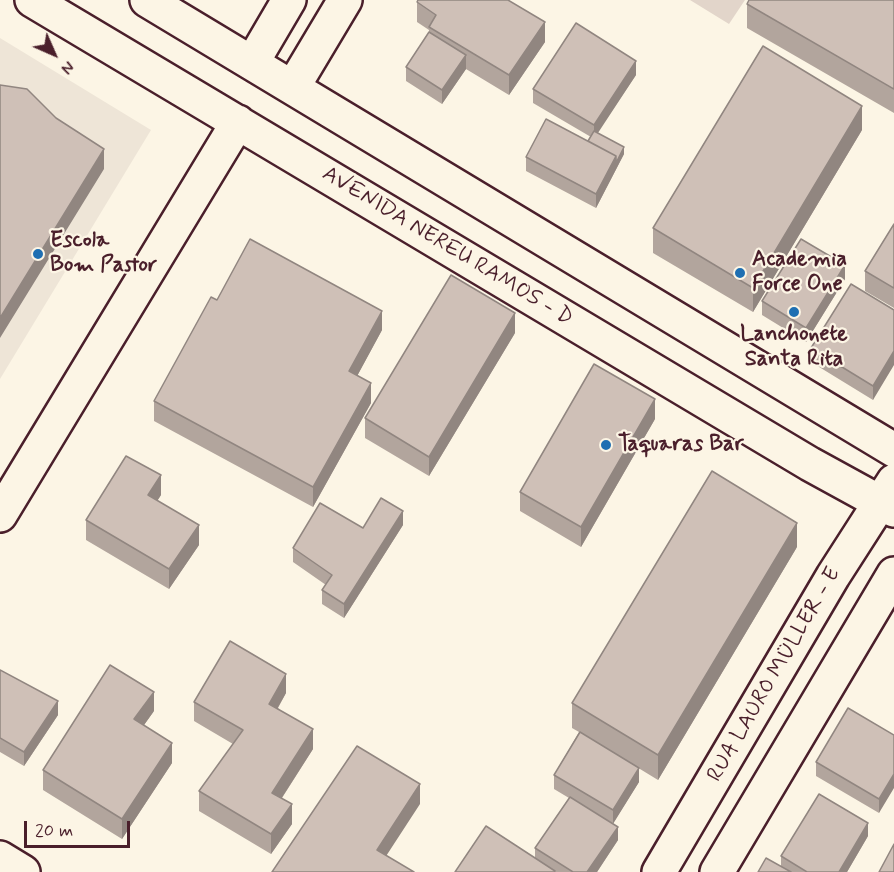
<!DOCTYPE html>
<html>
<head>
<meta charset="utf-8">
<style>
  body { margin:0 }
  #map { position:relative; width:894px; height:872px; overflow:hidden; background:#fcf5e5; font-family:Mynerve,sans-serif }
  canvas { display:block }
  .north { position:absolute; left:24px; top:24px; width:60px; height:60px; -webkit-text-stroke:4px #fcf5e5; paint-order:stroke; rotate:135deg; font-size:16px; font-weight:700; line-height:24px; text-align:center; color:#4a1f2b }
  .north::after { content:''; display:block; margin:auto; width:21px; height:27px; background:#4a1f2b; clip-path:polygon(50% 0,100% 100%,50% 72%,0 100%) }
  .scale { position:absolute; left:24px; top:821px; width:106px; height:27px; box-sizing:border-box; border:3px solid #4a1f2b; border-top:0; padding-left:8px; font-size:18px; line-height:21px; white-space:nowrap; color:#4a1f2b; -webkit-text-stroke:4px #fcf5e5; paint-order:stroke }
</style>
</head>
<body>
<div id="map">
<canvas width="894" height="872"></canvas>
<div class="north">N</div>
<div class="scale">20 m</div>
</div>
<script>
const ctx = document.querySelector('canvas').getContext('2d');
ctx.lineJoin = 'round';
function fillPath(path, color) { ctx.fillStyle = color; ctx.fill(path, 'evenodd'); }
function strokePath(path, color, width, dash) { ctx.strokeStyle = color; ctx.lineWidth = width; ctx.lineCap = dash ? 'butt' : 'round'; ctx.setLineDash(dash || []); ctx.stroke(path); }
function label(font, color, halo, rows, align = 'center') {
  ctx.font = font + ' Mynerve,sans-serif'; ctx.lineWidth = 4.5; ctx.setLineDash([]); ctx.textBaseline = 'middle'; ctx.strokeStyle = halo; ctx.fillStyle = color; for (const [text, x, y, turn = 0] of rows) {
    ctx.save(); ctx.translate(x, y); ctx.rotate((+turn || 0) * Math.PI / 180); ctx.textAlign = isNaN(turn) ? turn : align; if (halo) ctx.strokeText(text, 0, 0); ctx.fillText(text, 0, 0); ctx.restore();
  }
}
const built = new Path2D(`
  M0,38L151,130L0,379Z`);
const green = new Path2D(`
  M690,0H745L729,24Z`);
const minor = new Path2D(`
  M32,0L810,464L894,510
  M147,0L894,450
  M252,63L289,0
  M293,87L345,0
  M0,515L238,122
  M0,858L23,872
  M659,872L833,576L894,481
  M717,872L894,574`);
const wall = new Path2D(`
  M894,0V113L747,28V4Z
  M417,2L545,42L509,95L466,69L442,104L406,81V67L429,32V30L417,22Z
  M636,75L597,133L624,154L596,208L526,171V157L588,141L591,137L533,103V89Z
  M862,130L753,312L653,253V228Z
  M894,224V308L865,291V271Z
  M845,279L806,342L762,315V301Z
  M217,300L382,330L357,376L371,403L313,507L154,421V401Z
  M894,310L873,400L811,362V348Z
  M515,333L429,476L365,438V418Z
  M655,419L581,547L520,511V492Z
  M161,495L157,501L199,545L169,589L86,540V520Z
  M403,525L344,618L322,604V590L326,585L293,562V548L363,528Z
  M797,547L658,780L622,758L639,782L613,823L618,840L597,872H455L535,858V848L569,798L554,789V775L579,732L572,728V703Z
  M0,670L58,715L24,766L0,752Z
  M286,693L278,708L313,749L282,798L292,824L271,854L199,811V791L233,744L194,721V702Z
  M154,711L144,725L172,763L122,839L43,790V770Z
  M894,735L879,813L816,776V762Z
  M868,836L847,872H758L781,866V856Z`);
const shadedWall = new Path2D(`
  M545,22V42L509,95V75Z
  M466,55V69L442,104V90Z
  M636,61V75L594,139V125Z
  M862,106V130L753,312V288Z
  M624,147V154L596,208V194L616,156Z
  M104,149V169L0,338V318Z
  M845,265V279L806,342V328Z
  M382,311V330L349,391V371Z
  M515,313V333L429,476V457Z
  M894,351V365L873,400V386Z
  M371,383V403L313,507V487Z
  M655,399V419L581,547V527Z
  M161,475V495L148,515V495Z
  M403,511V525L344,618V604Z
  M797,523V547L658,780V755Z
  M199,525V545L169,589V569Z
  M286,674V693L269,723V704Z
  M154,692V711L134,739V719Z
  M58,701V715L24,766V752Z
  M313,729V749L272,813V793Z
  M172,743V763L122,839V819Z
  M639,768V782L613,824V810Z
  M894,774V788L879,813V799Z
  M420,784V804L377,870V850Z
  M292,804V824L271,854V834Z
  M868,823V836L847,872H839Z
  M618,827V840L597,872H587Z`);
const building = new Path2D(`
  M418,0H508L545,22L509,75L429,27L436,15L417,2Z
  M749,0H894V89L747,4Z
  M576,23L636,61L594,125L533,89Z
  M429,32L466,55L442,90L406,67Z
  M763,46L862,106L753,288L653,228Z
  M0,85L27,89L56,118L104,149L0,318Z
  M546,119L616,156L596,194L526,157Z
  M594,131L624,147L616,163V156L588,141Z
  M894,224V288L865,271Z
  M250,239L382,311L349,371L371,383L313,487L154,401L211,297L217,300Z
  M801,239L845,265L806,328L762,301Z
  M451,275L515,313L429,457L365,418Z
  M851,284L894,310V351L873,386L811,348Z
  M594,364L655,399L581,527L520,492Z
  M126,456L161,475L148,495L199,525L169,569L86,520Z
  M712,471L797,523L658,755L572,703Z
  M381,498L403,511L344,604L322,590L332,575L293,548L320,503L363,528Z
  M230,641L286,674L269,704L313,729L272,793L292,804L271,834L199,791L243,730L194,702Z
  M110,665L154,692L134,719L172,743L122,819L43,770Z
  M0,670L58,701L24,752L0,738Z
  M848,708L894,735V774L879,799L816,762Z
  M580,732L639,768L613,810L554,775Z
  M357,746L420,784L377,850L414,872H272Z
  M819,794L868,823L839,872H807L781,856Z
  M570,797L618,827L587,872H573L535,848Z
  M486,826L555,871L554,872H455Z
  M894,844V872H879Z
  M766,858L791,872H758Z`);
const markers = [
  [38,254,6,"#1f6fb2"],
  [740,273,6,"#1f6fb2"],
  [794,312,6,"#1f6fb2"],
  [606,445,6,"#1f6fb2"]
];
const poiNames = [
  ["Escola",50,241],
  ["Bom Pastor",50,266],
  ["Academia",752,260],
  ["Force One",752,285],
  ["Lanchonete",794,335,"center"],
  ["Santa Rita",794,360,"center"],
  ["Taquaras Bar",618,445]
];
const streetNames = [
  ["AVENIDA NEREU RAMOS - D",447,247,31],
  ["RUA LAURO MÜLLER - E",775,675,-60]
];
fillPath(built, '#eee5d7');
fillPath(green, '#e2d5ca');
strokePath(minor, '#4a1f2b', 38);
strokePath(minor, '#fcf5e5', 33);
fillPath(wall, '#b2a59d');
fillPath(shadedWall, '#918680');
fillPath(building, '#cfc0b7');
strokePath(building, '#918680', 1.5);
for (const [x, y, r, color] of markers) { const dot = new Path2D(); dot.arc(x, y, r, 0, 2 * Math.PI); ctx.fillStyle = color; ctx.fill(dot); strokePath(dot, '#fcf5e5', 2); }
label('bold 22px', '#4a1f2b', '#fcf5e5', poiNames, 'left');
label('22px', '#4a1f2b', '#fcf5e5', streetNames);
</script>
</body>
</html>
